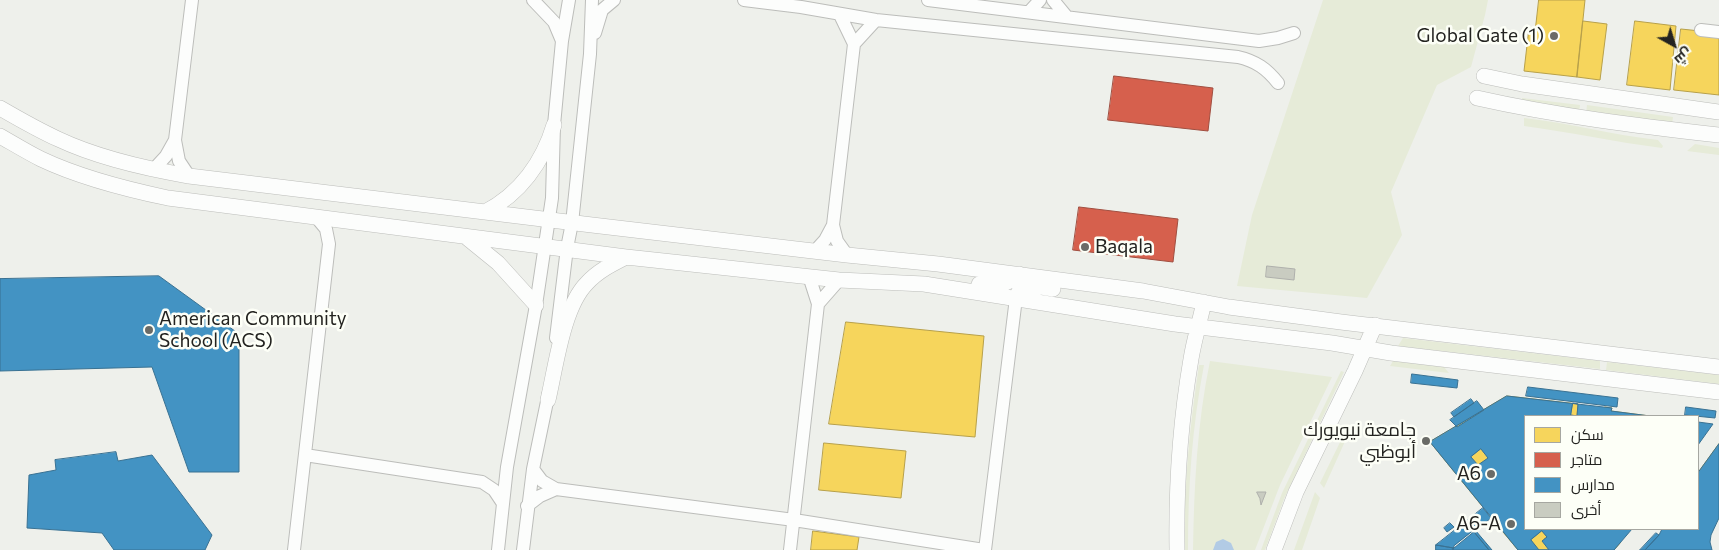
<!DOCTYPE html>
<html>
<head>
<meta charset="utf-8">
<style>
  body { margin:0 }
  #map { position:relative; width:1719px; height:550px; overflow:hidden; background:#eef0eb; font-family:Commissioner,Cairo,sans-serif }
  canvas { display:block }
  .legend { position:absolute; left:1524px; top:415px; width:175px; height:115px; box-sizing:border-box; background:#fdfff7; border:1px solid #a6a7a1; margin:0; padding:6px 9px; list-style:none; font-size:15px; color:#232320 }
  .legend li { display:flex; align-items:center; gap:10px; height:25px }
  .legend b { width:25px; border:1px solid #a6a7a1 }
  .north { position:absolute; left:1649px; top:20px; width:50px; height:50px; -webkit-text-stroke:4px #fdfff7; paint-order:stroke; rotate:141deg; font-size:14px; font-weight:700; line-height:20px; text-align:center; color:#232320 }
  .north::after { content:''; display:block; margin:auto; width:18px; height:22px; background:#232320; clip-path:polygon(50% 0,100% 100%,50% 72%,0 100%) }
</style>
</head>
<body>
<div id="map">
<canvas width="1719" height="550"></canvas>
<ul class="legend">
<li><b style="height:14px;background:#f6d55c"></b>سكن</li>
<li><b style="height:14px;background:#d6604d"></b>متاجر</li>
<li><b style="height:14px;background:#4393c3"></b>مدارس</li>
<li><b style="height:14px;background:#c9ccc1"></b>أخرى</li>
</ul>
<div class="north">ش</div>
</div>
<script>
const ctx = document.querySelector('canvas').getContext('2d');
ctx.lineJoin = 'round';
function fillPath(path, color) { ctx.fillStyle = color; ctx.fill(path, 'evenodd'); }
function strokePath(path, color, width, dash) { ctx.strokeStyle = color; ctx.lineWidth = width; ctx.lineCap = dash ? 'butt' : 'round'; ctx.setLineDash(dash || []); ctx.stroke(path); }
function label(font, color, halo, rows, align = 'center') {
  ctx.font = font + ' Commissioner,Cairo,sans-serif'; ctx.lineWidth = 5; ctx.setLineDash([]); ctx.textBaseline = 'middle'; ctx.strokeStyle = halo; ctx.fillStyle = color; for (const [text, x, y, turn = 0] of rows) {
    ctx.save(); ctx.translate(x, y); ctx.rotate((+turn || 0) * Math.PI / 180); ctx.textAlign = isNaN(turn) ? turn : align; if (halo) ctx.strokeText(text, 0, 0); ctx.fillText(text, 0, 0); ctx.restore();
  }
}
const green = new Path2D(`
  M1323,0H1488L1485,15L1471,67L1437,85L1391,192L1402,235L1367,298L1237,286L1252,215Z
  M1522,98L1580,105L1579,113L1522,106Z
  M1587,105L1673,117L1672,125L1586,114Z
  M1524,118C1569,123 1613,135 1658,140L1663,146L1662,148C1615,142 1570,132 1524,126Z
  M1695,144L1719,148V155L1687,151Z
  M1403,338L1600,361V369L1398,346Z
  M1210,361L1332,377L1280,485L1255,550H1193C1194,486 1197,424 1210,361Z
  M1393,361L1444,367L1449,373L1390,366Z
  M1607,362L1719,375V384L1606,370Z
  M1199,365H1204C1192,427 1188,488 1188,550H1185C1183,487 1190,426 1199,365Z
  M1341,371L1344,372L1284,499L1265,550H1261L1282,493Z
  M1348,426L1351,428L1324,488L1320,483Z
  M1315,492L1320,498L1302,550H1294Z`);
const water = new Path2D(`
  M1223,539L1231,543L1234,550H1213L1216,542Z`);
const homes = new Path2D(`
  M1539,0H1585L1577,77L1524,71L1529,28L1535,29Z
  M1583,21L1607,24L1600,80L1577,77Z
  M1635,21L1676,26L1670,90L1627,85Z
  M1681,29L1719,33V95L1674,90Z
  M846,322L984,336L975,437L829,424Z
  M1507,396L1578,404L1577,416H1525V428L1522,427L1482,450L1510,483L1482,506L1430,442Z
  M1605,407L1612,408L1611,411L1650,416H1604Z
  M824,443L906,451L901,498L819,490Z
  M1719,444V492L1698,522V473Z
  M1518,500L1525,509V529H1540L1547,537L1544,539L1553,550H1518L1493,520Z
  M1593,529H1621L1614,536L1621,542L1614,550H1575Z
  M813,531L859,537L857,550H811Z
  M1659,535L1676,550H1645Z`);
const shops = new Path2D(`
  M1114,76L1213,88L1208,131L1108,120Z
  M1079,207L1178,219L1173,262L1073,250Z`);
const schools = new Path2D(`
  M159,276L239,334V472H189L152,367L0,371V279Z
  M1412,374L1458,380L1457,388L1411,383Z
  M1528,387L1618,398L1617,407L1526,396Z
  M1507,396L1612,408L1611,411L1650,416H1525V529H1632L1614,550H1518L1430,442Z
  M1471,399L1474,403L1454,417L1451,413Z
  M1477,401L1484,410L1457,427L1450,420Z
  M1573,403L1578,404L1577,416L1571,415Z
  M1686,407L1716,411L1715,418L1685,415Z
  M1698,422L1713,424L1698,445Z
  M1719,444V518L1711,535L1710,542L1712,550H1645L1659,535L1662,529H1698V473Z
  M1481,449L1488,458L1478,465L1471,457Z
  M116,452L118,461L152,455L212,535L205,550H114L102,533L27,528L29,475L56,470L55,460Z
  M1483,508L1491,518L1476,530L1468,520Z
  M1468,520L1476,530L1454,548L1436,545Z
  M1450,523L1454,527L1447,532L1444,528Z
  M1473,531L1489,550H1453L1454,546Z
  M1476,531L1492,550H1489L1475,533Z
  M1542,531L1547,537L1542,541L1549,550H1539L1531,540Z
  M1656,533L1659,535L1645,550H1640Z
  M1436,545L1453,548V550H1436Z`);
const building = new Path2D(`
  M1267,266L1295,269L1294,280L1266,277Z
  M1257,492H1266L1261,505L1260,499Z`);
const minor = new Path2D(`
  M533,0L554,22L562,41
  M744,0L801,7L876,20L1238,57C1256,61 1267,69 1278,83
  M928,0L1259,41L1278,38L1294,33
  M1053,0L1067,17
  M1029,12L1040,0
  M1701,30L1719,32
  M595,33L602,10L614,0
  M854,44L876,20
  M154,169L166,156L175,140
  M189,176L179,161L175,140L192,0
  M833,225L837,241L847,255
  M815,251L825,240L833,225L854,44L840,15
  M818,304L839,280
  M556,338L567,248L572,223L590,54L592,0
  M305,455L482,482L494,490L502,502
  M533,469L542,481L556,489L794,520L984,550
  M527,506L540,496L556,489
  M294,550L329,244L326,229L316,217
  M498,550L507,467L536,305L552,198L554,125L562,41L569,0
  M523,550L533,469L549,392
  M790,550L818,304L809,276
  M985,550L1016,298`);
const tertiary = new Path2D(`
  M1484,76L1522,84L1719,112
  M1477,98C1557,116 1638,126 1719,135
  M0,108C19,119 38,130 58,139C96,157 148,169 189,176L592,225L847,255L938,264L1143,291L1229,307L1341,322L1719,367
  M0,136C14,144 27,152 41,159C81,178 125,189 168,198L626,257L839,280L924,284L1175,324L1332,343L1391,353L1719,392
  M485,212C520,194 543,162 554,125
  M466,237L498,263L536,305
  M979,284C998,286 1004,287 1019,274
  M1016,298C1021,281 1039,287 1053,289
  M548,400C556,366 563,307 587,283C598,271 612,264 626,257
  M1177,550C1176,485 1180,423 1191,359C1194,340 1200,321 1204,302
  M1274,550L1296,492L1355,371L1375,325`);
const markers = [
  [1554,36,5,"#6a6b67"],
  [1085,247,5,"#6a6b67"],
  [149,330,5,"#6a6b67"],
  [1426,441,5,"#6a6b67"],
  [1491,474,5,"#6a6b67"],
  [1511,524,5,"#6a6b67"]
];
const poiNames = [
  ["Global Gate (1)",1544,36],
  ["Baqala",1095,247,"left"],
  ["American Community",159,319,"left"],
  ["School (ACS)",159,341,"left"],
  ["جامعة نيويورك",1416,430],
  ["أبوظبي",1416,452],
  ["A6",1481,474],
  ["A6-A",1501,524]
];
fillPath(green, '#e6ebd8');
fillPath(water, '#b2cbe5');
fillPath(homes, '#f6d55c');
strokePath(homes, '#b7a04a', 1);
fillPath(shops, '#d6604d');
strokePath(shops, '#a04e40', 1);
fillPath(schools, '#4393c3');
strokePath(schools, '#397192', 1);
fillPath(building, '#c9ccc1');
strokePath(building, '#afb0ac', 1);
strokePath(minor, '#bcbdba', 14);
strokePath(tertiary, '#bcbdba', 16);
strokePath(minor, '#fcfdfc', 12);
strokePath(tertiary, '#fcfdfc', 15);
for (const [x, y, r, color] of markers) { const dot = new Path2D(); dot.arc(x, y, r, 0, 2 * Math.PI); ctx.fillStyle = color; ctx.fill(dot); strokePath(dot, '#fdfff7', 2); }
label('19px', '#232320', '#fdfff7', poiNames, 'right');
</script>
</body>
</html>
